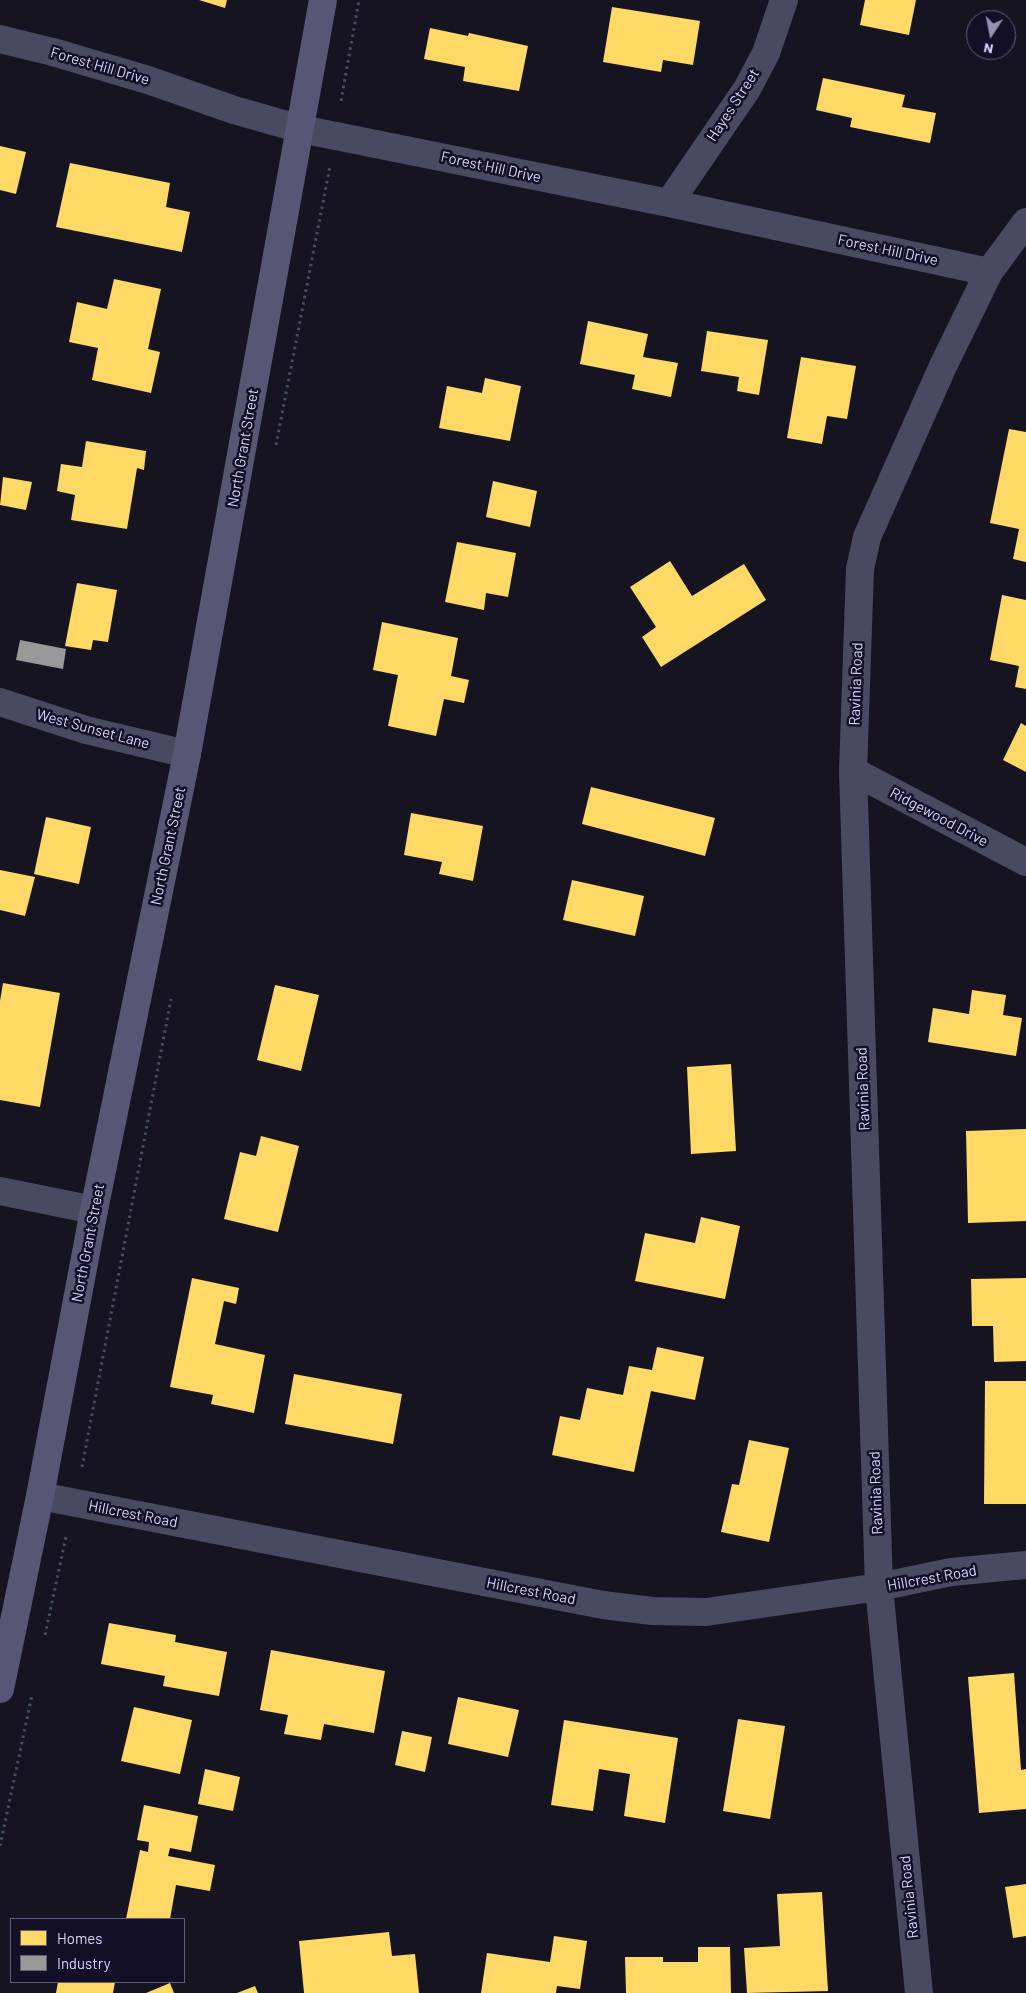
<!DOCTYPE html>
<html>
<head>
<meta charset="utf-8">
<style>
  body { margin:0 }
  #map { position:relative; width:1026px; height:1993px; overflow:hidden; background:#161421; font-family:Barlow,sans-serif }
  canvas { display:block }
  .legend { position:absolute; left:10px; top:1918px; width:175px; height:65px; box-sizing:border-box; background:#130f26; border:1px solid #625e7d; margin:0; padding:6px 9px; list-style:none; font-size:15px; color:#d9d4ff }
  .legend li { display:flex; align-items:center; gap:10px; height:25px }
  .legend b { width:25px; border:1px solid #625e7d }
  .north { position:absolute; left:966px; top:10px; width:50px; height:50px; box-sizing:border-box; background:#130f26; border:1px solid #625e7d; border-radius:50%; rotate:191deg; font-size:14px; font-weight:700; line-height:20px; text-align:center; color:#d9d4ff }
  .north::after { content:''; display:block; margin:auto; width:18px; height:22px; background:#9591b1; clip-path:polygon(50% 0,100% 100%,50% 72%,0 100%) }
</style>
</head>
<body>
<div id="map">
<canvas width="1026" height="1993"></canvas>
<ul class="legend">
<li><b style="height:14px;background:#ffd966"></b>Homes</li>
<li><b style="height:14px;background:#999"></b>Industry</li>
</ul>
<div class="north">N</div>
</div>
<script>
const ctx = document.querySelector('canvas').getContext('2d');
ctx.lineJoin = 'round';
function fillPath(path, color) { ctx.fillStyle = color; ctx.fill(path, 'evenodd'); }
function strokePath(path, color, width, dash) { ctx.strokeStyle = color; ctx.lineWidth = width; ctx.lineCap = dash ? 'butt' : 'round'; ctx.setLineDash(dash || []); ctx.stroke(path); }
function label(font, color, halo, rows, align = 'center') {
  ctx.font = font + ' Barlow,sans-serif'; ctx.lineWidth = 5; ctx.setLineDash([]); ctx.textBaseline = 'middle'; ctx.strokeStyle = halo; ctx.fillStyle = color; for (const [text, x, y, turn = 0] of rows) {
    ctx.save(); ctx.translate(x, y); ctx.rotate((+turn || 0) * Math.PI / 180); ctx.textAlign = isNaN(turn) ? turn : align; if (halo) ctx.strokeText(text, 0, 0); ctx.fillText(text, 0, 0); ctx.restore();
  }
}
const homes = new Path2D(`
  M199,0H227L225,8Z
  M865,0H916L909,35L860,25Z
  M612,7L700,21L693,65L663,60L661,72L603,62Z
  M430,28L468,36L469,33L528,46L519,91L463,81L465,67L424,59Z
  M823,78L905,95L902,107L936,113L930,143L850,127L852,118L816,110Z
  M0,146L26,152L16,194L0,190Z
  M70,163L170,183L166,207L190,212L182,252L56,227Z
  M114,279L161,289L148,349L160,352L151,393L92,380L98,348L69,342L77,302L107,309Z
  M588,321L648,334L643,357L678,363L671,397L632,389L635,375L580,364Z
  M707,331L768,340L759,395L737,391L739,377L701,371Z
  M801,357L856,366L847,419L827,416L822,444L787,438Z
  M485,378L521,386L510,441L439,428L447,386L482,393Z
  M1009,429L1026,432V562L1013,559L1019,529L990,523Z
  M86,441L146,451L144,470L137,468L127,529L71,520L75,495L57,491L61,464L82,467Z
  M3,477L32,482L26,510L0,505Z
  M493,481L537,491L530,527L486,517Z
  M457,542L516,553L508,597L486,593L484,610L445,602Z
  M670,561L692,596L744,564L766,600L661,667L642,637L656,627L630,587Z
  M77,583L117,590L108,642L93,640L91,650L65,646Z
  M1002,595L1026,600V689L1015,687L1019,666L990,660Z
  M382,622L458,638L451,676L469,680L464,703L444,699L436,736L388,726L398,675L373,670Z
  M1021,723L1026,726V772L1003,760Z
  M591,787L715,818L705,856L582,824Z
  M411,813L483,826L473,881L439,874L442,862L404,855Z
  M46,817L91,827L79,884L34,874Z
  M0,870L35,877L25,916L0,910Z
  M572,880L644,896L635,936L563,920Z
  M3,983L60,993L40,1107L0,1100V1001Z
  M275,985L319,995L301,1071L257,1060Z
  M972,990L1006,995L1003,1015L1022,1018L1016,1056L928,1042L933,1008L969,1014Z
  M731,1064L736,1151L691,1154L687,1067Z
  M1026,1129V1221L968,1223L966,1131Z
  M261,1136L299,1146L278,1232L224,1219L240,1152L256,1156Z
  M701,1217L740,1226L725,1299L635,1281L645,1233L695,1243Z
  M192,1278L239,1288L236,1304L224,1301L215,1344L265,1355L254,1413L211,1404L213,1395L170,1387Z
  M1026,1278V1361L994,1362L993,1326H972L971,1279Z
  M657,1347L704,1357L695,1400L651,1391L634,1472L552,1455L560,1416L580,1420L587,1388L623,1395L629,1366L652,1370Z
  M294,1374L402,1394L393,1444L285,1424Z
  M985,1381H1026V1504H984Z
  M749,1440L789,1448L769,1542L721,1532L732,1484L739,1485Z
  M109,1623L176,1635L175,1642L227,1652L219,1696L163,1686L165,1676L101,1664Z
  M271,1650L385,1671L374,1733L324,1724L321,1740L284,1734L288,1715L260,1710Z
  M1014,1673L1021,1770L1026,1769V1809L979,1813L968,1677Z
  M458,1697L519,1710L508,1757L448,1744Z
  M134,1707L192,1720L180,1774L121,1761Z
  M738,1719L785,1726L770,1819L723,1811Z
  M564,1720L678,1738L665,1823L624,1816L630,1774L599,1769L593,1811L551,1805Z
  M402,1731L432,1737L425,1772L395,1765Z
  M205,1769L240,1777L233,1811L198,1804Z
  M144,1805L198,1816L191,1852L170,1848L168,1856L215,1865L210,1891L176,1885L170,1919H126L140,1850L148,1852L149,1842L137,1840Z
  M1026,1884V1936L1013,1938L1005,1887Z
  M822,1892L828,1991L747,1993L744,1948L780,1946L777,1894Z
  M389,1932L392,1956L415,1954L419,1993H304L299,1941Z
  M554,1936L587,1941L580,1989L557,1986L556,1993H481L487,1953L550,1962Z
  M698,1947H730L731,1993H626L625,1957H663V1962H698Z
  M58,1982H115L113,1993H56Z
  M170,1983L174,1993H146Z
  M255,1986L258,1993H237Z`);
const industry = new Path2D(`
  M20,640L66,649L63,669L16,660Z`);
const path = new Path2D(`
  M341,101L359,0
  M276,445L330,166
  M82,1467L171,999
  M45,1635L66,1537
  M0,1846L32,1695`);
const street = new Path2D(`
  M0,39L53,52L148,80L234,110L301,129L669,203L989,272
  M669,203L747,89L766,53L784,0
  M0,702L86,730L187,754
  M853,771L1026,862
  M0,1191L94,1210
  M40,1496L603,1605L652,1611L706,1612L879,1587L951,1572L1026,1565
  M919,1993L879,1587L853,771L860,569L867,537L943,366L989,272L1026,222`);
const secondary = new Path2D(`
  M0,1689L40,1496L94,1210L187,754L323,0`);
const streetNames = [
  ["Forest Hill Drive",100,66,16],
  ["Hayes Street",733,105,-57],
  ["Forest Hill Drive",491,167,12],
  ["Forest Hill Drive",888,250,12],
  ["North Grant Street",243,448,-80],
  ["Ravinia Road",856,684,-88],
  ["West Sunset Lane",93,729,15],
  ["Ridgewood Drive",939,817,28],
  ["North Grant Street",168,846,-78],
  ["Ravinia Road",863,1089,-92],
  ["North Grant Street",88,1243,-79],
  ["Ravinia Road",876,1493,-92],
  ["Hillcrest Road",133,1514,11],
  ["Hillcrest Road",932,1578,-10],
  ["Hillcrest Road",531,1591,11],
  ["Ravinia Road",909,1897,-96]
];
fillPath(homes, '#ffd966');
fillPath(industry, '#999');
strokePath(path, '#44505f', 3, [2.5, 4]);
strokePath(street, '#4a4962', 28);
strokePath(secondary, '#575674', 28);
label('15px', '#d9d4ff', '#130f26', streetNames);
</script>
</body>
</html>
